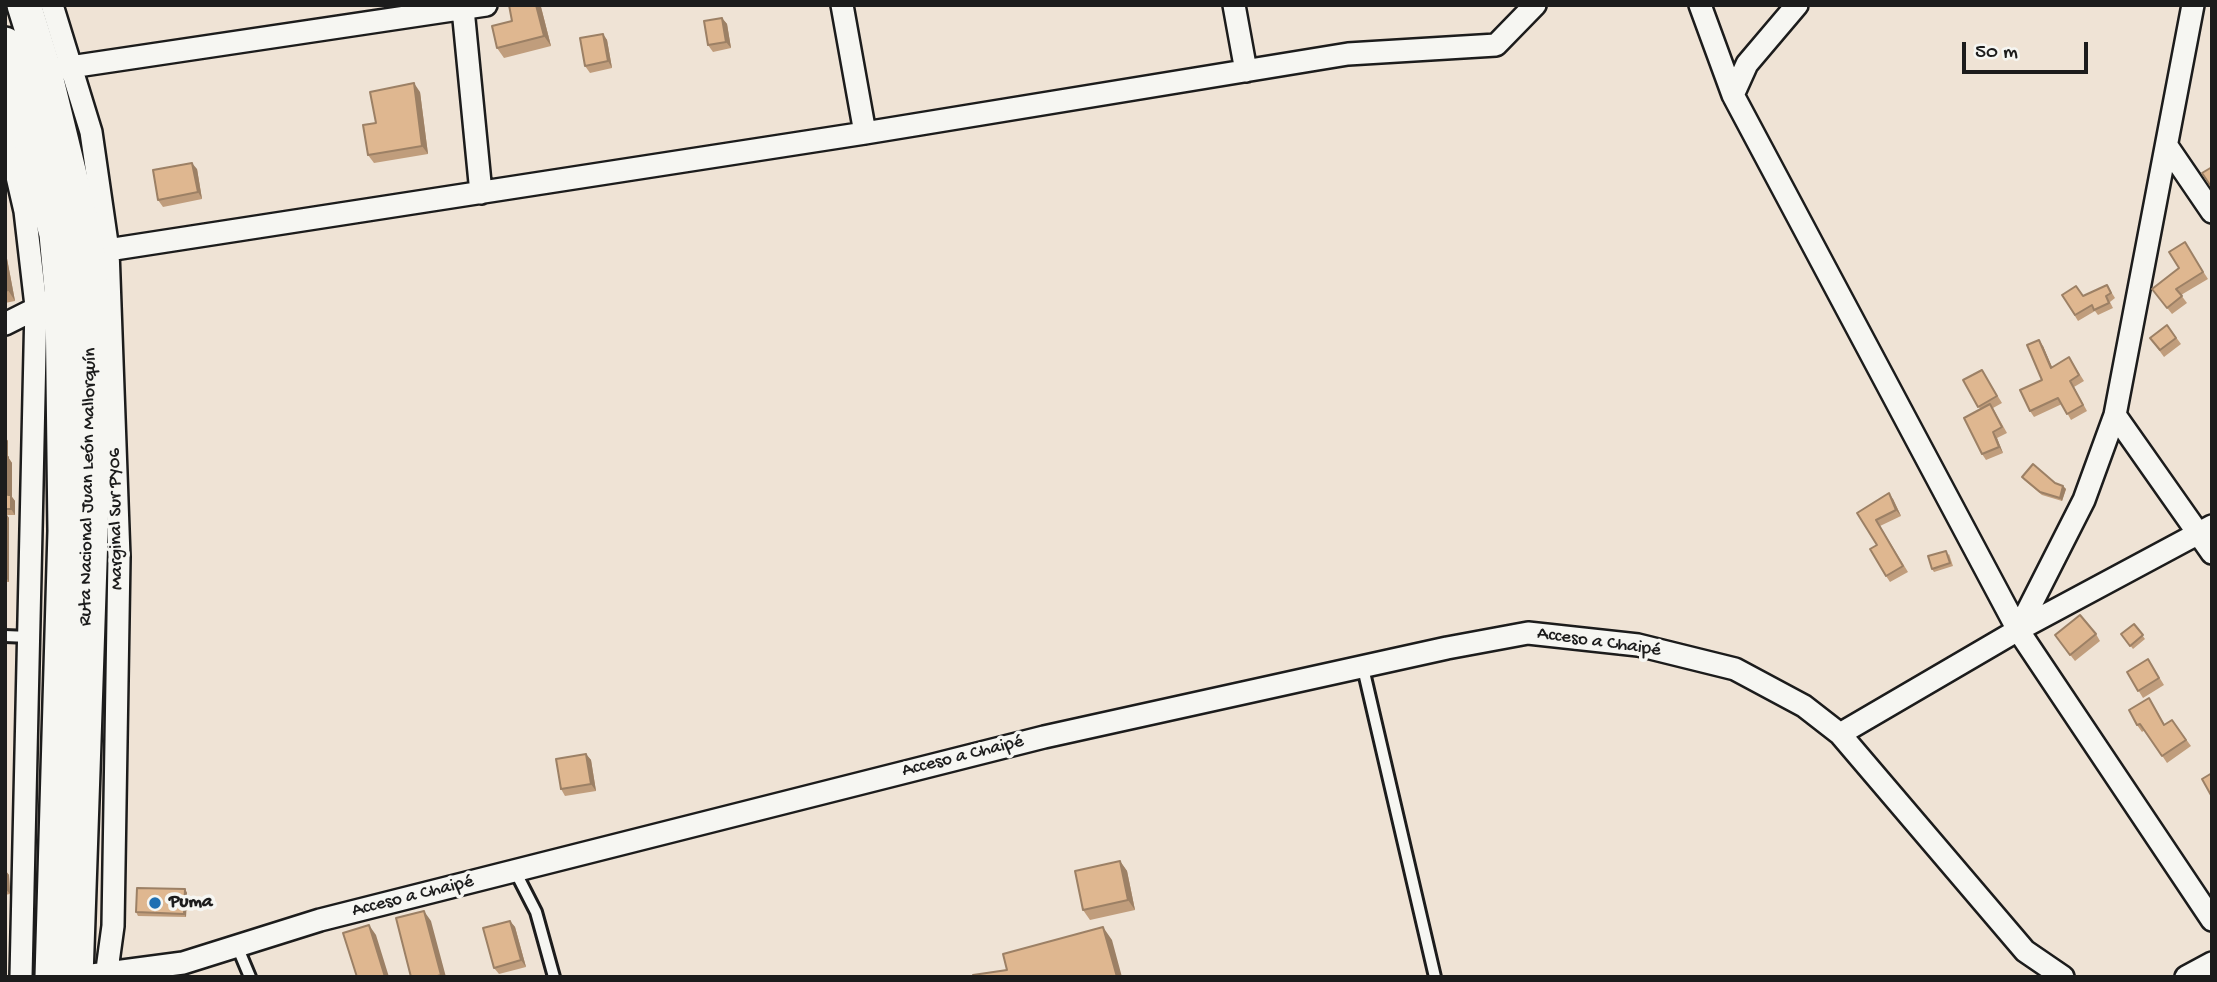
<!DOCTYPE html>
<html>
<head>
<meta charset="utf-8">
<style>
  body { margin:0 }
  #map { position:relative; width:2217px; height:982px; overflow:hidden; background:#efe3d5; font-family:"Gochi Hand",sans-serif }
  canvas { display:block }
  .frame { position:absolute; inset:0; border:7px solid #1c1c1c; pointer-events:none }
  .scale { position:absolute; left:1962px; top:42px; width:126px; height:32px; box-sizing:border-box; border:4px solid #1c1c1c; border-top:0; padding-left:9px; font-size:21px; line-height:24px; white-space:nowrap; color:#1c1c1c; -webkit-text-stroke:5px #f6f6f2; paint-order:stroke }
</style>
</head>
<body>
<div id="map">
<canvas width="2217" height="982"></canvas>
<div class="frame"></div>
<div class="scale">50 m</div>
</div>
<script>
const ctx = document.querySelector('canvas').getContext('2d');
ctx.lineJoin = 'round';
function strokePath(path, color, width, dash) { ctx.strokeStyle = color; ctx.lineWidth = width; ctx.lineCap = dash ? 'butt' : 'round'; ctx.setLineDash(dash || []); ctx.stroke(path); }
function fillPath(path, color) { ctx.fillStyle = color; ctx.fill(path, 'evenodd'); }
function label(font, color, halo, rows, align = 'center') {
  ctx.font = font + ' "Gochi Hand",sans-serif'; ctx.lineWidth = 7; ctx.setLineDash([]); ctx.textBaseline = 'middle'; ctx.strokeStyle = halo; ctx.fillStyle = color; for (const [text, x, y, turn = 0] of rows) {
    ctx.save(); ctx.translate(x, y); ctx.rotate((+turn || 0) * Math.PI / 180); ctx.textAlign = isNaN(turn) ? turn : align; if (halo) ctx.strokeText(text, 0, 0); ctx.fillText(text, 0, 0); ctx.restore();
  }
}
const service = new Path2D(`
  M5,636L29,637
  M1363,668L1435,977
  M515,871L536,912L554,977
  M237,946L250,977`);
const minor = new Path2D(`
  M52,5L91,132L108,250L119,557L113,926L106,977
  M842,5L865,133
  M1234,5L1246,71
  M1700,5L1733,95L2018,630L2212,920
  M463,9L481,193
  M57,69L486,5
  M1733,95L1747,64L1797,5
  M5,125L25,211L36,306L21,977
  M2167,146L2212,212
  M108,250L865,133L1348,54L1496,45L1535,5
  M5,324L47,303
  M2115,415L2212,553
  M2018,630L2212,526
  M1840,734L2018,630L2084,500L2115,415L2193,5
  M77,977L183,963L320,920L1044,737L1447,648L1528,633L1638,645L1735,669L1804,706L1840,734L2025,951L2063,977
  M2186,977L2212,963`);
const trunk = new Path2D(`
  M24,5L45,72L87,245L91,299V534L76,977
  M5,44L56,234L62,299L65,531L52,977`);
const wall = new Path2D(`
  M541,7L551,46L504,58L497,48L512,21Z
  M722,18L727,24L731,48L713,52L708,45Z
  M603,34L607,40L612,68L590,73L585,66Z
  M420,92L428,154L374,163L368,155L376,123Z
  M197,169L202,199L163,207L158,200Z
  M5,248L15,301L5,303Z
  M2189,249L2208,279L2181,295L2187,303L2172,314L2152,289L2179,268Z
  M2107,285L2115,298L2110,302L2113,308L2098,315L2095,311L2078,321L2062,295L2083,296Z
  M2167,325L2181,344L2164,357L2150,338Z
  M2043,346L2052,367L2069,357L2084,381L2074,387L2087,411L2071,420L2062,404L2034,417L2030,411L2042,380Z
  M1982,370L2002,403L1993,408L2007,433L1997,438L2003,453L1986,460L1982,454L1980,409L1963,380Z
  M5,437L8,441V457L12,463V497L15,501V515H7L9,518V582H5Z
  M2022,477L2063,486L2066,489L2062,501L2042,495L2024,480Z
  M1893,499L1901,516L1880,526L1908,572L1890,582L1886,576L1877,545L1857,513Z
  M1949,554L1953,566L1934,572L1932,569Z
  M2134,624L2145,639L2133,649L2121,634Z
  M2096,634L2100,641L2075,661L2060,642Z
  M2148,659L2164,685L2143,698L2127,672Z
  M2149,698L2165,725L2172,720L2191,746L2167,763L2145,730L2142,732L2137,725Z
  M586,754L591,760L596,791L565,796L561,789Z
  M1120,861L1127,871L1135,910L1090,920L1083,910Z
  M5,870L9,875L10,894L5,895Z
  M185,889L187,893L186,917L138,916L136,912Z
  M510,921L515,927L526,967L499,974L494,968Z`);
const shadedWall = new Path2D(`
  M536,5H540L541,7L551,46L544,36Z
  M722,18L727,24L731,48L726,42Z
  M603,34L607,40L612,68L608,61Z
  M414,83L420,92L428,154L422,146Z
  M192,163L197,169L202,199L198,192Z
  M5,248L15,301L8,290L5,277Z
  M2039,340L2043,346L2055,374L2051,368Z
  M1993,432L1997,438L2003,453L1999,447Z
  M5,437L8,441V458V457L12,463V497L15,501V515L11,509L8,495L5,459Z
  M2063,486L2066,489L2062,501L2060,498Z
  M1889,493L1893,499L1901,516L1896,510Z
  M5,512L9,518V582L5,576Z
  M586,754L591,760L596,791L591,784Z
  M1120,861L1127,871L1135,910L1128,900Z
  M5,870L9,875L10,894L5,888Z
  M185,889L187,893L186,917L184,914Z
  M424,911L431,921L446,977H442L441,975Z
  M510,921L515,927L526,967L521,960Z
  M369,925L376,935L389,977H385Z
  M1103,927L1112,940L1122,977H1117Z`);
const building = new Path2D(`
  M509,5H536L544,36L497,48L492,26L512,21Z
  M722,18L726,42L708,45L704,21Z
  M603,34L608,61L585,66L580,38Z
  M414,83L422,146L368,155L363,125L376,123L370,92Z
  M192,163L198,192L158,200L153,170Z
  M2212,167V188L2202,173Z
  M2185,242L2203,272L2176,289L2182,296L2167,308L2152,289L2179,268L2169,252Z
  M5,277L8,290L5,291Z
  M2107,285L2111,293L2106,296L2109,303L2094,310L2092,305L2075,315L2062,295L2076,286L2083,296Z
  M2167,325L2176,338L2160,350L2150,338Z
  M2039,340L2051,368L2069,357L2079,375L2070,381L2083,405L2067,414L2058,398L2030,411L2020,390L2042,380L2027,345Z
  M1982,370L1997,396L1978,407L1963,380Z
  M1990,404L2002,427L1993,432L1999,447L1982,454L1964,418Z
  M5,457H8V495H11V509H5Z
  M2033,464L2055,483L2063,486L2060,498L2040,492L2022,477Z
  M1889,493L1896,510L1876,520L1903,566L1886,576L1870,549L1877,545L1857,513Z
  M1946,551L1950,563L1932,569L1928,556Z
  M2080,615L2096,634L2070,655L2055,635Z
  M2134,624L2143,635L2130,646L2121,634Z
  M2148,659L2159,678L2138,691L2127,672Z
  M2149,698L2164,725L2172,720L2186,740L2162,756L2140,724L2137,725L2129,710Z
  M586,754L591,784L561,789L556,759Z
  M2212,773V797L2202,779Z
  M1120,861L1128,900L1083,910L1075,871Z
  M137,888L185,889L184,914L136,912Z
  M424,911L441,975L434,977H411L396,918Z
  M510,921L521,960L494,968L483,928Z
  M369,925L385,977H357L343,933Z
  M1103,927L1117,977H973V975L1007,970L1003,954Z`);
const markers = [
  [155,903,7,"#1f6fb2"]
];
const streetNames = [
  ["Ruta Nacional Juan León Mallorquín",89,487,-89],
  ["Marginal Sur PY06",117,519,-91],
  ["Acceso a Chaipé",1599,643,8],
  ["Acceso a Chaipé",963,757,-14],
  ["Acceso a Chaipé",413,897,-14]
];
const poiNames = [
  ["Puma",169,903]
];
strokePath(service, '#1c1c1c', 16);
strokePath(minor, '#1c1c1c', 26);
strokePath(trunk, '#1c1c1c', 38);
strokePath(service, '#f6f6f2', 10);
strokePath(minor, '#f6f6f2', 21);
strokePath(trunk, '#f6f6f2', 33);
fillPath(wall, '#c09d7c');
fillPath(shadedWall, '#9c8065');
fillPath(building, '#dfb790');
strokePath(building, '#9c8065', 2);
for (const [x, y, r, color] of markers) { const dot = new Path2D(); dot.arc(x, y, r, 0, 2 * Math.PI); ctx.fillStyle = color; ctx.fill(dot); strokePath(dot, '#f6f6f2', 2.5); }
label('19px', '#1c1c1c', '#f6f6f2', streetNames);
label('bold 19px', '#1c1c1c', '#f6f6f2', poiNames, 'left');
</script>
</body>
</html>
